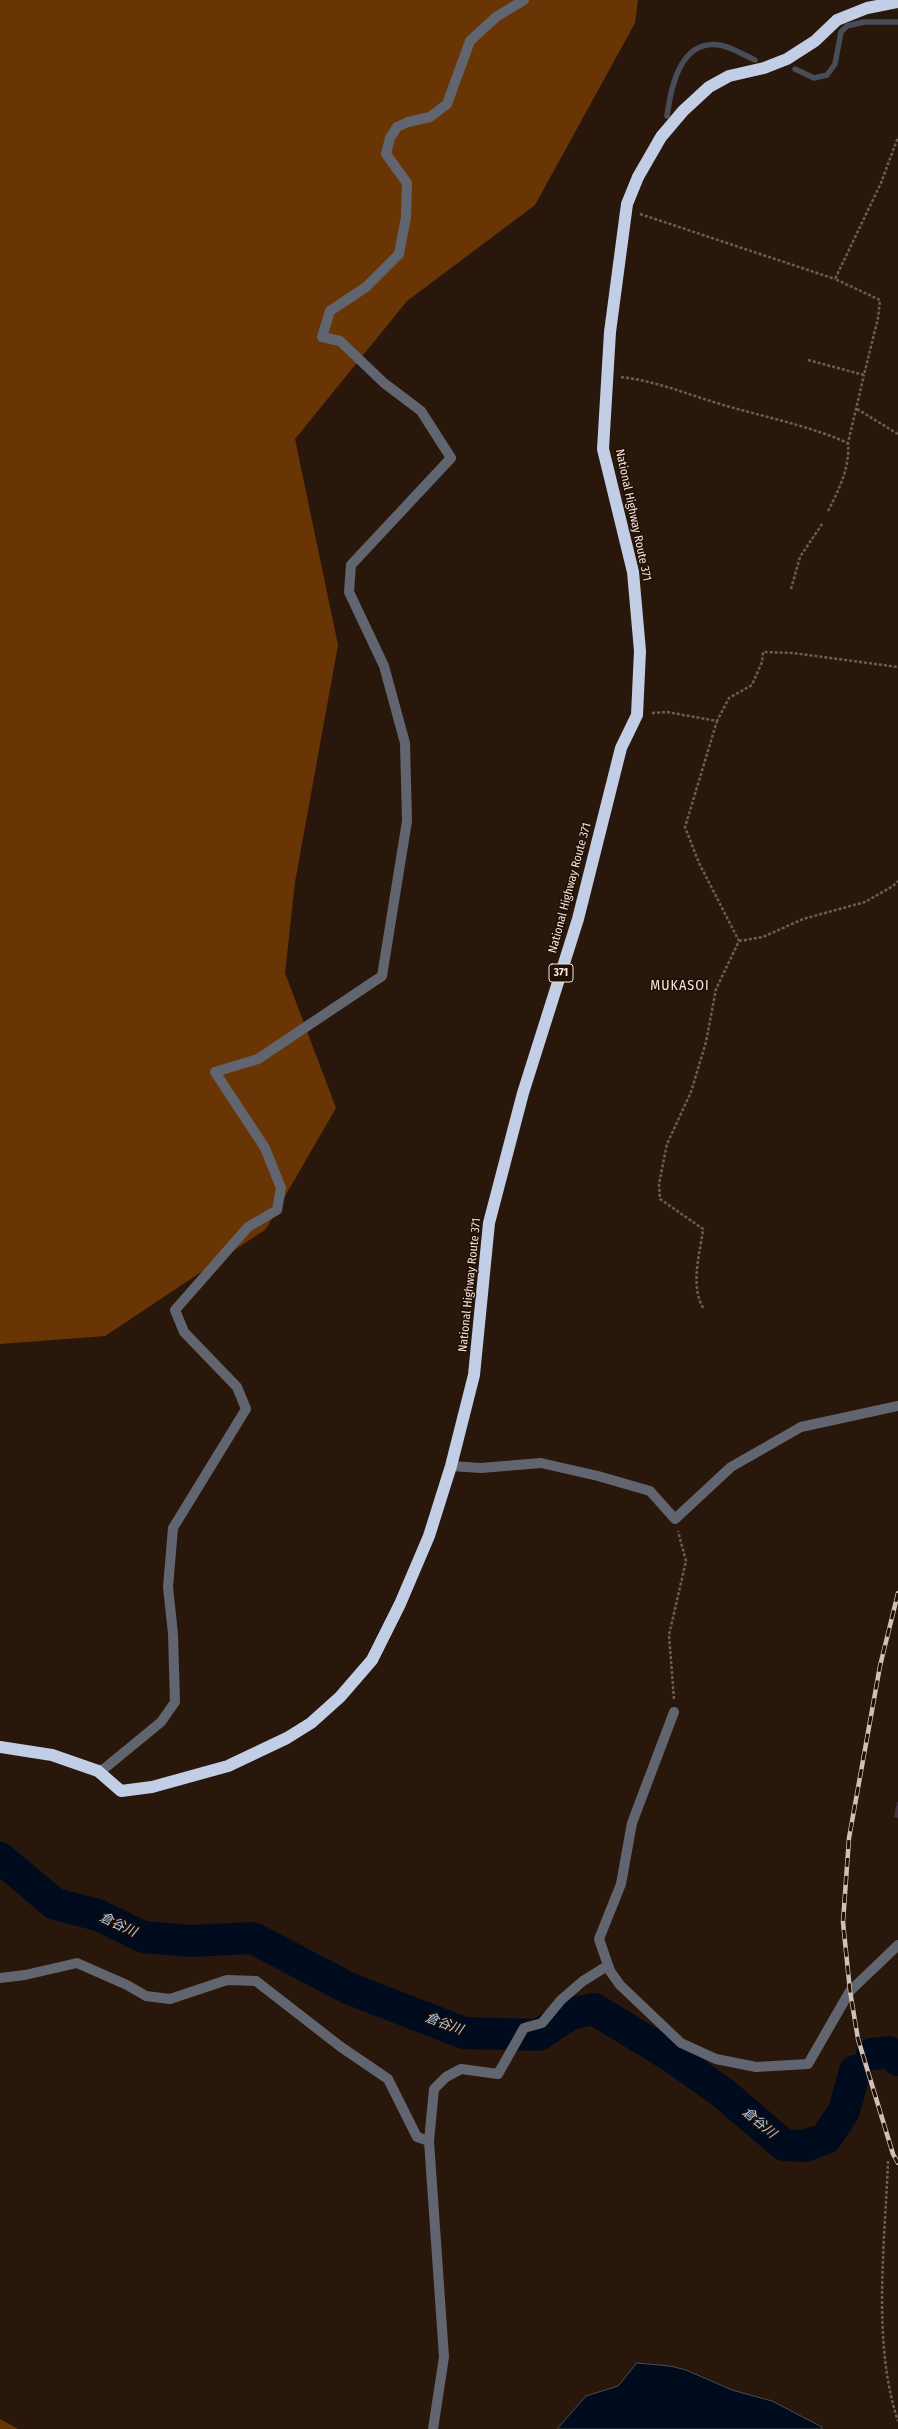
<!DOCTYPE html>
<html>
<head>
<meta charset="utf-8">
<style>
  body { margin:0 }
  canvas { display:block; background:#29170b }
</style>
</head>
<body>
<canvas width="898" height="2429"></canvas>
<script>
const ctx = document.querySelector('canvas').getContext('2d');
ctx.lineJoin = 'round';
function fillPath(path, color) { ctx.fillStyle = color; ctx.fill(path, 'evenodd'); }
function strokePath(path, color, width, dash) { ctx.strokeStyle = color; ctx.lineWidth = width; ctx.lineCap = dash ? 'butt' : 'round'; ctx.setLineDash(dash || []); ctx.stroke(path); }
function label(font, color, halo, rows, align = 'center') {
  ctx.font = font + ' "Fira Sans Condensed","Noto Sans JP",sans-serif'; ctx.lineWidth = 3; ctx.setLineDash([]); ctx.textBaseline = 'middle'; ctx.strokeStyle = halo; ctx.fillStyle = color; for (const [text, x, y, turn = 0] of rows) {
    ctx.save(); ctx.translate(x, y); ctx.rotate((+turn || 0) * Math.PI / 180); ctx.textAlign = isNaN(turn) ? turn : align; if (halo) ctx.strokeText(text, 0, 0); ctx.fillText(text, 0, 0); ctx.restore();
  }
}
const forest = new Path2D(`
  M0,0H638L635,23L535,205L407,301L295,439L338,645L295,882L285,973L336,1108L266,1229L105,1336L0,1344Z
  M0,2419L18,2429H0Z`);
const water = new Path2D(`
  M637,2363L670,2366L686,2370L732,2390L772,2401L822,2427L821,2429H557L586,2396L618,2386Z`);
const stream = new Path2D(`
  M795,69L814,78L827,75L835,64L841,32L847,26L864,22H898
  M667,116C671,87 680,39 720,45C731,47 744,55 755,60`);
const river = new Path2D(`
  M0,1858L55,1904L98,1915L143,1937L190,1941L253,1938L348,1988L464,2033L539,2035L570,2014L594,2009L671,2056L723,2093L784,2145L805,2146L826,2138L844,2111L855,2071
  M872,2054L889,2052L898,2060`);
const building = new Path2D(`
  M897,1802H898V1818L894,1817Z`);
const path = new Path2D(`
  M640,214L835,279
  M808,360L864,375L878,318L880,300L835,279L881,183L898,137
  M621,377C656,381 687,394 720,404C764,417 807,425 848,443L864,375
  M857,409L898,434
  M828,511C839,490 850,467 848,443
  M791,589L800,557L822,524
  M652,713L667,712L717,721L729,698L752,685L762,662L763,652L793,653L898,667
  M739,941L763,937L803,919L865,902L893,886L898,881
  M703,1308C690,1285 700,1254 703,1229L660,1199L659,1184L667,1144L691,1092L706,1042L716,989L739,941L699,863L685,827L717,721
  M674,1699L669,1635L686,1561L678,1531
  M888,2161C885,2242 872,2344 898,2421`);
const minor = new Path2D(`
  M451,1466L481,1468L541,1463L598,1476L650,1491L675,1519L731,1467L801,1427L898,1406
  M674,1712L632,1823L621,1884L599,1939L610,1971L620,1985L681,2043L716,2059L756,2067L808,2064L850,1991L898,1945
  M98,1771L105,1768L161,1722L175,1702L173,1634L168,1587L173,1528L246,1409L237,1387L184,1332L175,1310L248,1227L277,1210L281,1188L265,1148L215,1072L258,1059L382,976L407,821L405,743L384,666L349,592L351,565L451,458L421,411L384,383L340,341L322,337L330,311L366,287L399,254L406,217L407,183L386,154L390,138L397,127L408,122L430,117L447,104L470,41L496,17L524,0
  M0,1978L25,1975L77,1963L127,1985L146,1996L170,1999L227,1980L256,1981L341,2047L388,2079L417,2137L429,2141
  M433,2429L444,2357L429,2141L434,2089L446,2077L461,2069L498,2074L524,2028L542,2023L561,2000L583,1981L607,1966`);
const highway = new Path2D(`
  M0,1747L52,1755L98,1771L121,1791L152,1787L228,1766L287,1738L311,1723L340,1697L372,1660L400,1604L429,1536L451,1466L474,1375L489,1223L523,1093L578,919L621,748L637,715L640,651L633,572L603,449L610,332L627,204L638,177L661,137L683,111L709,87L729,76L764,68L787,59L815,41L837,20L867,8L898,2`);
const rail = new Path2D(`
  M898,1593L880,1666L849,1838L843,1922L850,1991L858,2039L893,2154L898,2163`);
const shields = [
  [561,973,24]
];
const shieldNames = [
  ["371",561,973]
];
const streetNames = [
  ["National Highway Route 371",633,515,78],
  ["National Highway Route 371",570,888,-75],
  ["National Highway Route 371",470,1285,-84]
];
const waterNames = [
  ["倉谷川",118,1925,25],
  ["倉谷川",444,2024,20],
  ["倉谷川",759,2123,40]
];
const quarterNames = [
  ["MUKASOI",680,986]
];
fillPath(forest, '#693505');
fillPath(water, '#000b1d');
strokePath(water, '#494d57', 1);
strokePath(stream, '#494d57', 5.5);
strokePath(river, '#000b1d', 32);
fillPath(building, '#46323f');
strokePath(path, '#6d5c52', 2.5, [3, 2]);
strokePath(minor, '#60656f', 10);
strokePath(highway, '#c2cee6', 12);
strokePath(rail, '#cfc1b8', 4.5);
strokePath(rail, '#1f0e04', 3, [9]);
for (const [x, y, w] of shields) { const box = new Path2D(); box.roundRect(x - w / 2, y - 9, w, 18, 3); ctx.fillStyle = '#1f0e04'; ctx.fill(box); strokePath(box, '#f4e7df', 1); }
label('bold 11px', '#f4e7df', null, shieldNames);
label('12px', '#f4e7df', '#1f0e04', streetNames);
label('italic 13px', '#b0cef0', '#1f0e04', waterNames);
ctx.letterSpacing = '1px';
label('14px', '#f4e7df', '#1f0e04', quarterNames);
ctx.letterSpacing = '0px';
</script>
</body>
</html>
